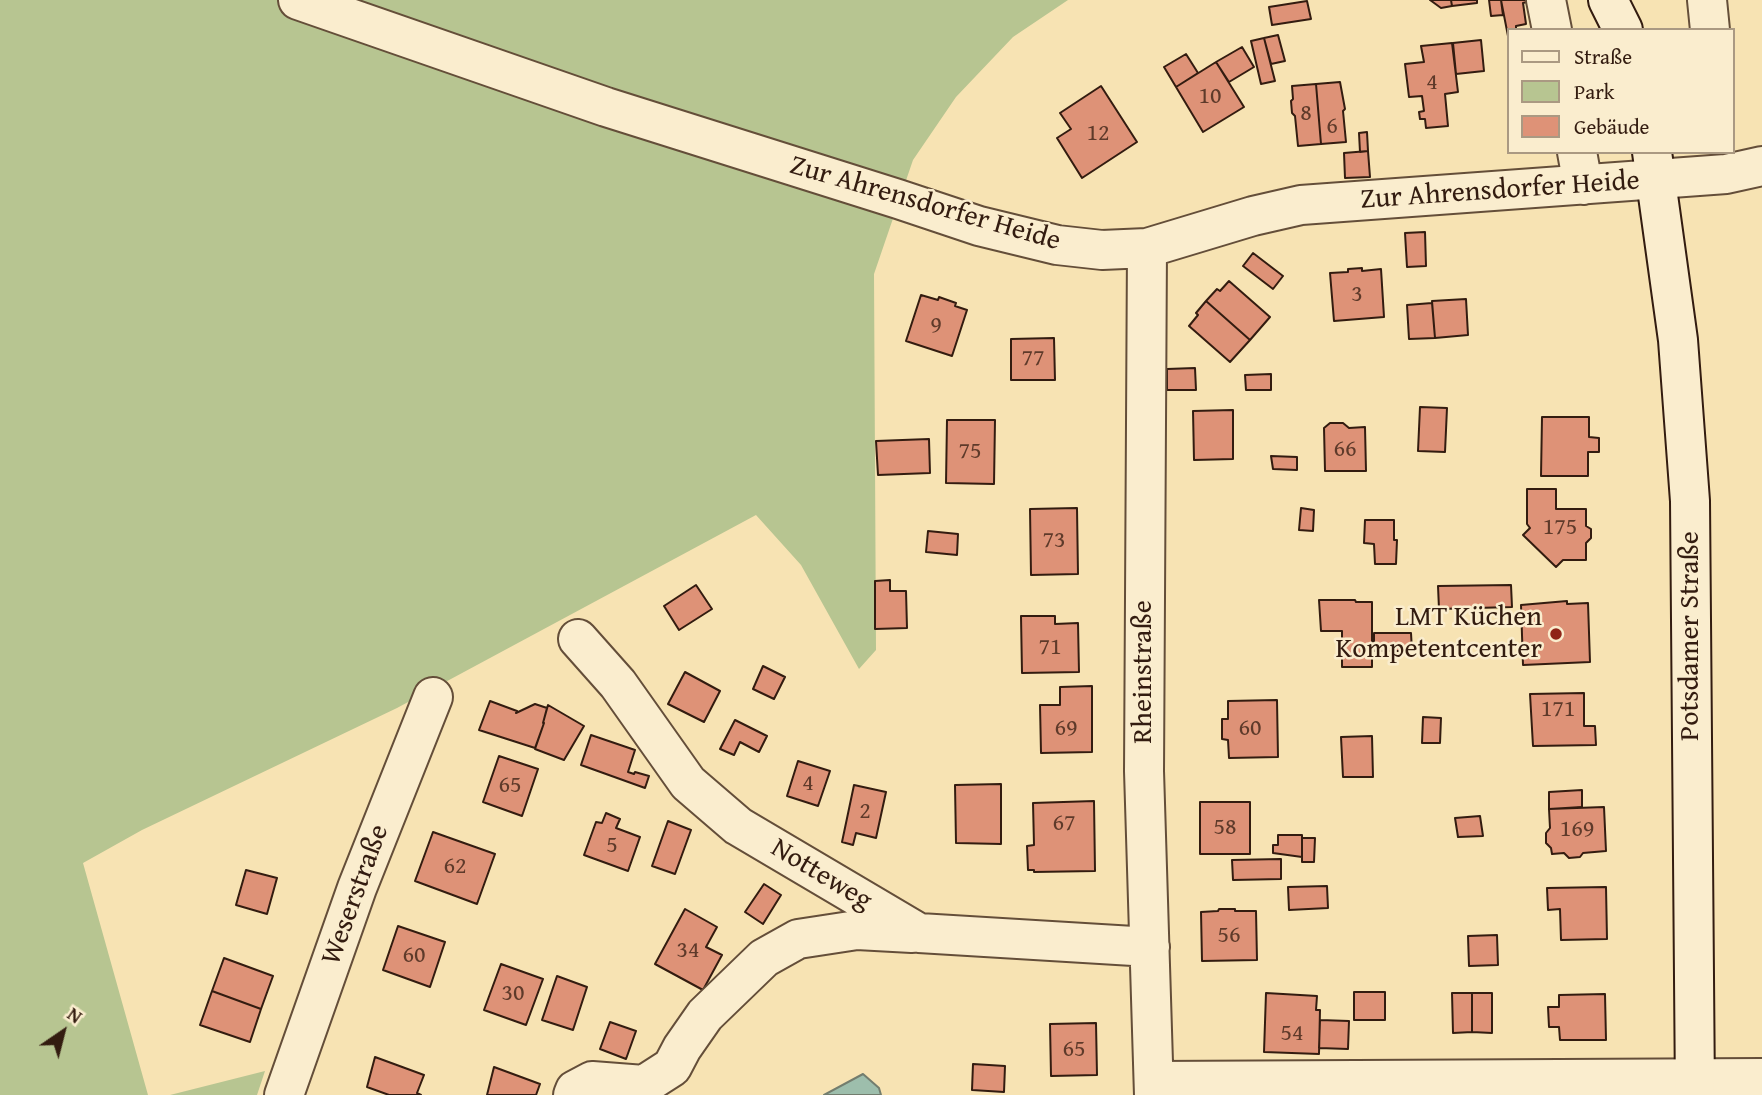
<!DOCTYPE html>
<html>
<head>
<meta charset="utf-8">
<style>
  body { margin:0 }
  #map { position:relative; width:1762px; height:1095px; overflow:hidden; background:#f7e3b3; font-family:"Gentium Book Plus",serif }
  canvas { display:block }
  .legend { position:absolute; left:1507px; top:28px; width:228px; height:126px; box-sizing:border-box; background:#faedce; border:2px solid #aa9982; margin:0; padding:9px 12px; list-style:none; font-size:21px; color:#331c10 }
  .legend li { display:flex; align-items:center; gap:14px; height:35px }
  .legend b { width:35px; border:2px solid #aa9982 }
  .north { position:absolute; left:28px; top:997px; width:70px; height:70px; -webkit-text-stroke:5px #faedce; paint-order:stroke; rotate:35deg; font-size:19px; font-weight:700; line-height:28px; text-align:center; color:#331c10 }
  .north::after { content:''; display:block; margin:auto; width:24px; height:32px; background:#331c10; clip-path:polygon(50% 0,100% 100%,50% 72%,0 100%) }
</style>
</head>
<body>
<div id="map">
<canvas width="1762" height="1095"></canvas>
<ul class="legend">
<li><b style="height:9px;background:#faedce"></b>Straße</li>
<li><b style="height:19px;background:#b7c591"></b>Park</li>
<li><b style="height:19px;background:#de9277"></b>Gebäude</li>
</ul>
<div class="north">N</div>
</div>
<script>
const ctx = document.querySelector('canvas').getContext('2d');
ctx.lineJoin = 'round';
function fillPath(path, color) { ctx.fillStyle = color; ctx.fill(path, 'evenodd'); }
function strokePath(path, color, width, dash) { ctx.strokeStyle = color; ctx.lineWidth = width; ctx.lineCap = dash ? 'butt' : 'round'; ctx.setLineDash(dash || []); ctx.stroke(path); }
function label(font, color, halo, rows, align = 'center') {
  ctx.font = font + ' "Gentium Book Plus",serif'; ctx.lineWidth = 5; ctx.setLineDash([]); ctx.textBaseline = 'middle'; ctx.strokeStyle = halo; ctx.fillStyle = color; for (const [text, x, y, turn = 0] of rows) {
    ctx.save(); ctx.translate(x, y); ctx.rotate((+turn || 0) * Math.PI / 180); ctx.textAlign = isNaN(turn) ? turn : align; if (halo) ctx.strokeText(text, 0, 0); ctx.fillText(text, 0, 0); ctx.restore();
  }
}
const green = new Path2D(`
  M0,0H1068L1013,37L956,97L913,160L874,274L876,650L859,669L801,565L756,515L397,708L142,830L83,863L148,1095H0Z
  M265,1071L257,1095H170Z`);
const water = new Path2D(`
  M863,1074L879,1088L881,1095H824Z`);
const building = new Path2D(`
  M1430,0H1451L1452,6L1441,8Z
  M1451,0H1477V3L1452,6Z
  M1489,0H1501L1503,15L1491,16Z
  M1501,0H1535L1523,3L1526,24L1516,26V30H1508V36Z
  M1307,1L1311,19L1272,25L1269,7Z
  M1278,35L1285,61L1271,64L1264,38Z
  M1264,38L1275,81L1261,84L1251,41Z
  M1481,40L1484,71L1456,74L1453,43Z
  M1452,43L1458,92L1445,94L1448,126L1426,128L1425,119H1420L1419,112L1424,111L1422,96L1409,97L1405,64L1424,62L1421,46Z
  M1242,47L1254,67L1229,82L1216,62Z
  M1186,54L1198,73L1176,87L1164,67Z
  M1216,62L1244,107L1203,132L1176,87Z
  M1340,82L1345,109L1343,111L1346,142L1321,144L1316,84Z
  M1316,84L1321,144L1298,146L1295,116L1292,113L1291,101L1293,99L1292,86Z
  M1101,86L1137,142L1082,178L1057,138L1071,129L1060,113Z
  M1367,132L1368,151L1360,152L1359,133Z
  M1368,151L1370,177L1345,178L1344,153Z
  M1425,232L1426,266L1407,267L1405,233Z
  M1253,253L1283,276L1273,289L1243,266Z
  M1362,268V271L1381,269L1384,317L1334,321L1330,273L1348,272V269Z
  M1229,281L1270,317L1250,340L1206,301L1217,289L1220,291Z
  M921,295L938,300L939,297L956,303L955,306L967,310L952,356L906,341Z
  M1466,299L1468,335L1435,338L1432,301Z
  M1206,301L1250,340L1230,362L1189,326L1198,315L1196,313Z
  M1432,303L1435,338L1409,339L1407,305Z
  M1054,338L1055,380H1011V339Z
  M1195,368L1196,390H1167V369Z
  M1271,374V390H1246L1245,375Z
  M1420,407L1447,408L1445,452L1418,451Z
  M1233,410V459L1194,460L1193,411Z
  M1542,417H1589V437L1599,438V452H1588V476H1541Z
  M947,420H995L994,484L946,483Z
  M1330,423H1343L1349,428L1365,427L1366,471H1325L1324,428Z
  M929,439L930,473L878,475L876,441Z
  M1271,456L1297,457V470L1273,469Z
  M1527,489H1556V509H1586V526L1591,529V538L1586,543V560H1563L1556,567L1523,535L1530,528L1527,524Z
  M1077,508L1078,574L1031,575L1030,509Z
  M1301,508L1314,510L1313,531L1299,530Z
  M1365,520H1394V540H1397L1396,564H1375L1374,544L1364,543Z
  M928,531L958,534L957,555L926,552Z
  M890,580V591H906L907,628L875,629V581Z
  M696,585L712,609L679,630L664,606Z
  M1511,585L1512,607L1439,609L1438,586Z
  M1319,600H1355L1356,602H1372V667H1342V631H1321Z
  M1567,601V604L1588,603L1590,662L1523,665L1521,605Z
  M1021,616H1055V624L1078,623L1079,672L1022,673Z
  M1374,633H1411L1412,651H1374Z
  M763,666L785,677L774,699L753,689Z
  M685,672L720,691L704,722L668,704Z
  M1092,686V752L1041,753L1040,705H1060V687Z
  M1584,693V726H1595L1596,745L1533,746L1530,694Z
  M1277,700L1278,757L1229,758L1228,740L1222,739V719H1228V701Z
  M490,701L517,711L516,713L535,704L547,708L543,723H544L535,748L479,730Z
  M548,705L584,726L564,760L535,749L544,723H543Z
  M1423,717L1441,718L1440,743H1422Z
  M735,720L767,736L759,752L740,742L734,755L720,749Z
  M591,735L635,750L628,772L634,774L635,772L649,776L645,788L581,765Z
  M1372,736L1373,777H1343L1341,737Z
  M499,756L538,769L522,816L483,802Z
  M798,761L830,771L818,806L787,796Z
  M1001,784V844L956,843L955,785Z
  M854,785L886,792L876,838L856,833L853,845L842,842Z
  M1582,790V807L1549,809V792Z
  M1094,801L1095,871L1034,872V870H1028L1027,846L1034,845L1033,803Z
  M1200,802H1250V854H1200Z
  M1604,807L1606,851L1583,853L1580,857L1569,858L1564,853L1552,854L1551,848L1546,843V833L1550,828L1549,809Z
  M606,813L620,819L616,828L640,837L628,871L584,855L596,822L602,823Z
  M1480,816L1483,836L1458,837L1455,818Z
  M668,821L691,830L675,874L652,866Z
  M433,832L495,854L477,904L415,881Z
  M1278,835H1302V857L1273,853V845H1278Z
  M1302,838H1315L1314,862H1302Z
  M1281,859V879L1233,880L1232,860Z
  M246,870L277,878L267,914L236,905Z
  M764,884L781,895L763,924L745,912Z
  M1327,886L1328,908L1289,910L1288,887Z
  M1606,887L1607,939L1561,940L1560,909L1548,910L1547,888Z
  M685,909L717,927L706,947L722,955L703,990L655,964Z
  M1219,909H1235V911H1256L1257,960L1202,961L1201,912L1218,911Z
  M398,926L445,942L430,987L383,970Z
  M1497,935L1498,965L1469,966L1468,936Z
  M224,958L273,976L261,1009L212,991Z
  M501,964L543,979L526,1025L484,1010Z
  M557,976L587,987L573,1030L542,1020Z
  M212,991L261,1009L250,1042L200,1025Z
  M1354,992H1385V1020H1354Z
  M1266,993L1317,996L1316,1010H1320L1319,1054L1264,1052Z
  M1452,993H1472V1032L1453,1033Z
  M1472,993H1492V1033L1472,1032Z
  M1605,994L1606,1040H1560L1559,1027H1549L1548,1007H1559V995Z
  M1320,1020L1349,1021L1348,1049L1319,1048Z
  M610,1022L636,1031L626,1059L600,1049Z
  M1096,1023L1097,1075L1051,1076L1050,1024Z
  M375,1057L424,1075L417,1093L421,1095H389L367,1087Z
  M973,1064L1005,1066L1004,1092L972,1090Z
  M494,1067L540,1084L536,1095H487Z`);
const street = new Path2D(`
  M298,0L606,107L898,199L979,226L1057,245L1102,250L1147,248L1253,216L1301,205L1726,174L1762,166
  M1546,0L1552,30
  M1707,0L1710,30
  M1577,152L1583,185
  M1147,248L1144,771L1154,1095
  M578,639L618,684L688,783L738,826L919,933L1150,947
  M1154,1081L1762,1078
  M284,1095L357,888L433,697
  M573,1095L575,1090L592,1081L644,1085L672,1067L682,1048L705,1015L764,958L798,939L857,930L912,933`);
const secondary = new Path2D(`
  M1608,0L1623,30
  M1652,152L1678,340L1690,501L1695,1095`);
const markers = [
  [1556,634,7,"#8f2418"]
];
const numberNames = [
  ["4",1432,83],
  ["10",1210,97],
  ["8",1306,114],
  ["6",1332,127],
  ["12",1098,134],
  ["3",1357,295],
  ["9",936,326],
  ["77",1033,359],
  ["66",1345,450],
  ["75",970,452],
  ["175",1560,528],
  ["73",1054,541],
  ["71",1050,648],
  ["171",1558,710],
  ["69",1066,729],
  ["60",1250,729],
  ["4",808,784],
  ["65",510,786],
  ["2",865,812],
  ["67",1064,824],
  ["58",1225,828],
  ["169",1577,830],
  ["5",612,846],
  ["62",455,867],
  ["56",1229,936],
  ["34",688,951],
  ["60",414,956],
  ["30",513,994],
  ["54",1292,1034],
  ["65",1074,1050]
];
const streetNames = [
  ["Zur Ahrensdorfer Heide",1500,191,-4],
  ["Zur Ahrensdorfer Heide",925,204,16],
  ["Potsdamer Straße",1691,636,-90],
  ["Rheinstraße",1144,672,-90],
  ["Notteweg",821,875,31],
  ["Weserstraße",356,895,-70]
];
const poiNames = [
  ["LMT Küchen",1542,618],
  ["Kompetentcenter",1542,650]
];
fillPath(green, '#b7c591');
fillPath(water, '#9dbeac');
strokePath(water, '#737d6e', 2);
fillPath(building, '#de9277');
strokePath(building, '#331c10', 2);
strokePath(street, '#644e39', 42);
strokePath(secondary, '#331c10', 42);
strokePath(street, '#faedce', 38);
strokePath(secondary, '#faedce', 38);
for (const [x, y, r, color] of markers) { const dot = new Path2D(); dot.arc(x, y, r, 0, 2 * Math.PI); ctx.fillStyle = color; ctx.fill(dot); strokePath(dot, '#faedce', 2.5); }
label('24px', '#5e3a2a', null, numberNames);
label('28px', '#331c10', '#faedce', streetNames);
label('28px', '#331c10', '#faedce', poiNames, 'right');
</script>
</body>
</html>
